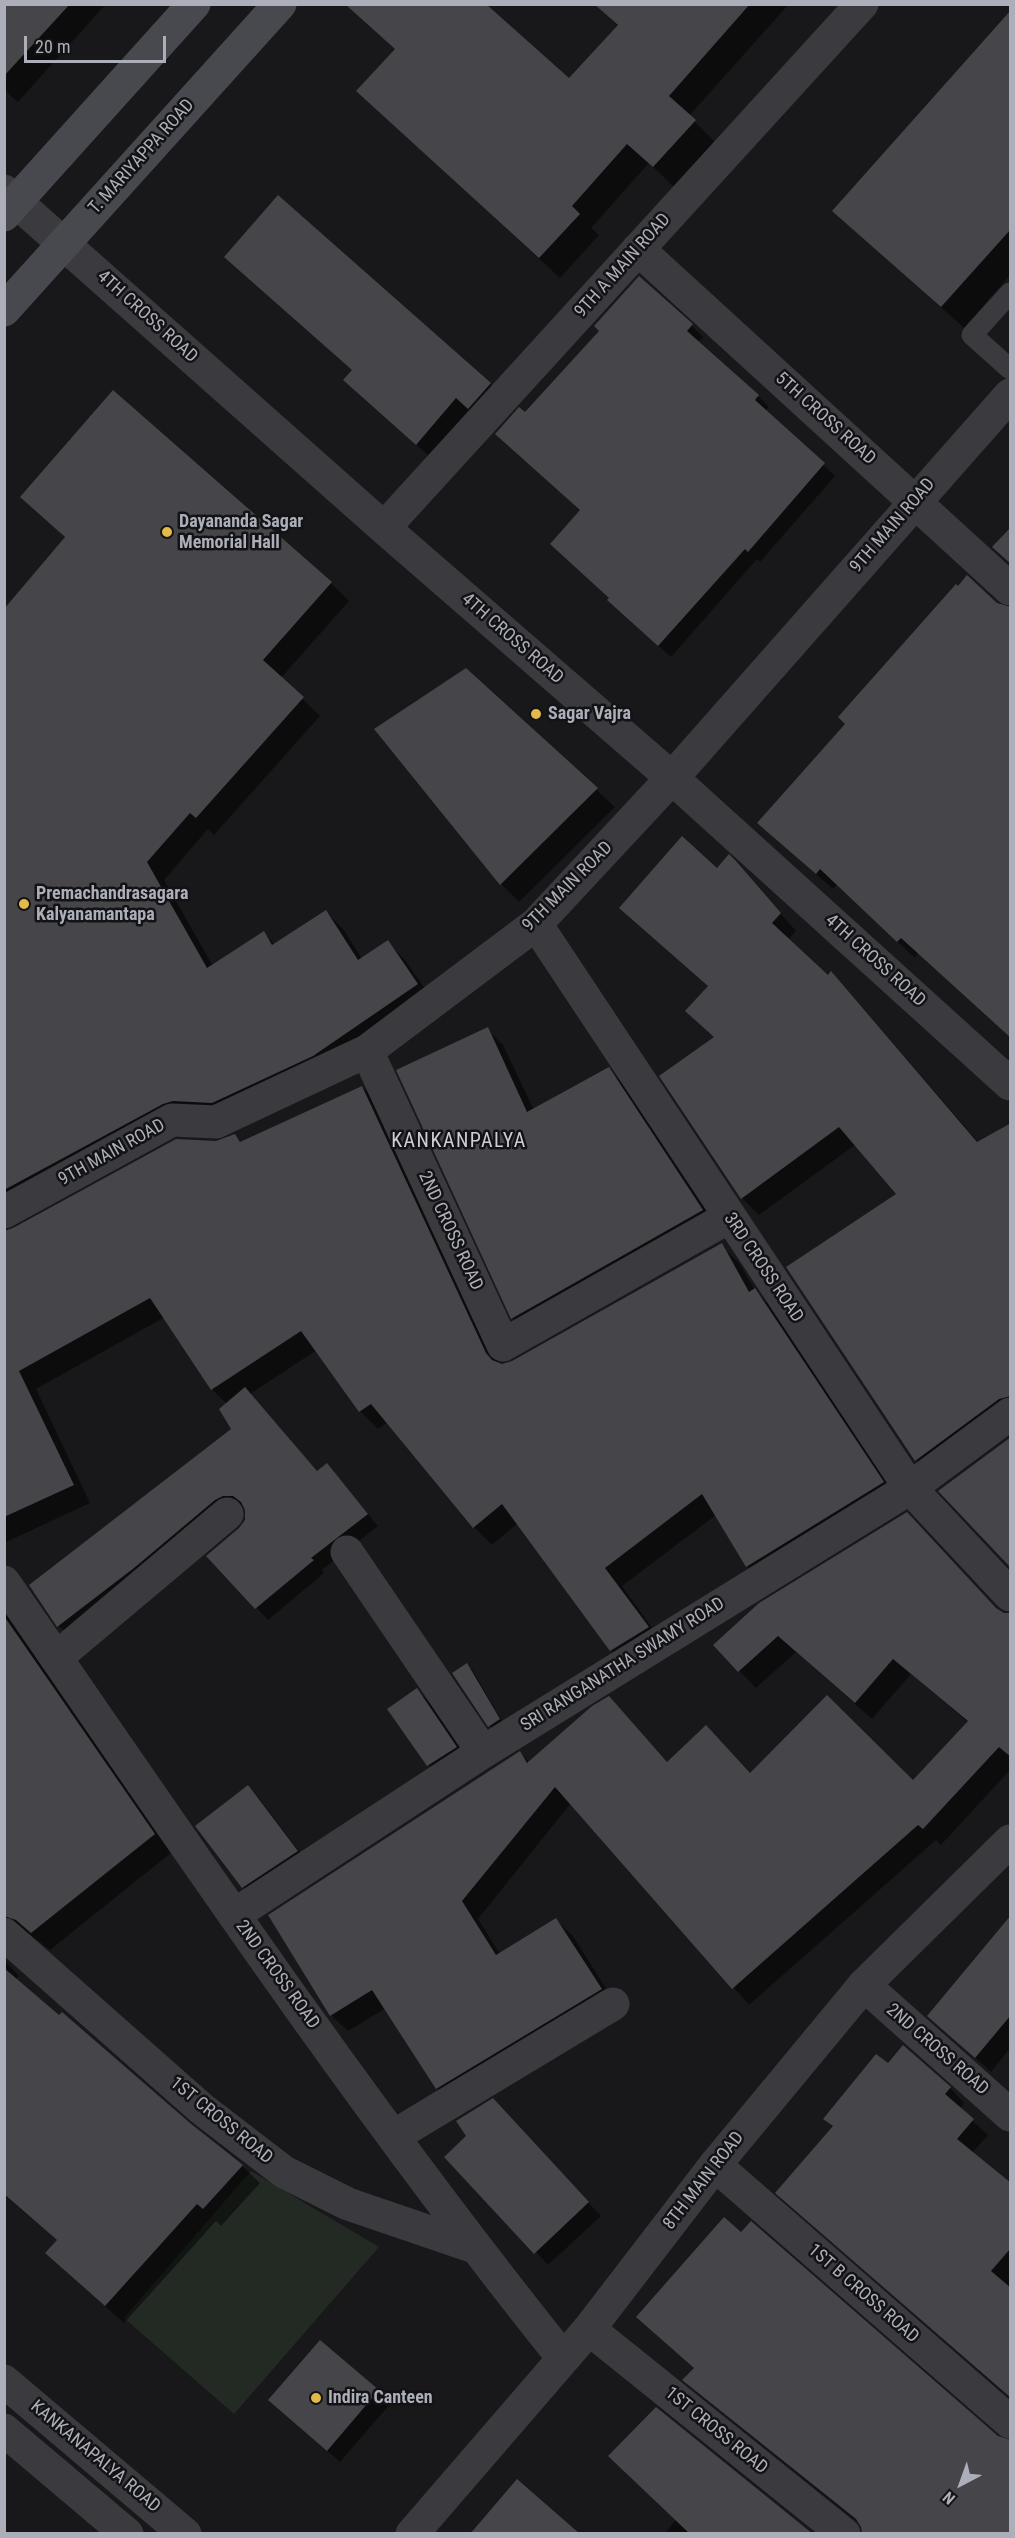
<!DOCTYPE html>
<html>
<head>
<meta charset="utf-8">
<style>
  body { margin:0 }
  #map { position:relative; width:1015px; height:2538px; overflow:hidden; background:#18181a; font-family:"Roboto Condensed",sans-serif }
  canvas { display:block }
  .frame { position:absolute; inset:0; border:6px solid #acafb9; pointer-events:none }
  .north { position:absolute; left:931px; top:2454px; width:60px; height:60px; -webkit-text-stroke:4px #131315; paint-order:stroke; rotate:221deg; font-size:16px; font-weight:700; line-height:24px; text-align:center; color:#acafb9 }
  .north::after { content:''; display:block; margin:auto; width:21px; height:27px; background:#acafb9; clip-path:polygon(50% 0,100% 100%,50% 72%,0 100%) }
  .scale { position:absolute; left:24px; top:36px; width:142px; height:27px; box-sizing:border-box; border:3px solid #acafb9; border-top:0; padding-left:8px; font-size:18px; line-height:21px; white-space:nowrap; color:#acafb9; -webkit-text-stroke:4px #131315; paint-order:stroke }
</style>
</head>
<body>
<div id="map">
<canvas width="1015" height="2538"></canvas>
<div class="frame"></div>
<div class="north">N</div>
<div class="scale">20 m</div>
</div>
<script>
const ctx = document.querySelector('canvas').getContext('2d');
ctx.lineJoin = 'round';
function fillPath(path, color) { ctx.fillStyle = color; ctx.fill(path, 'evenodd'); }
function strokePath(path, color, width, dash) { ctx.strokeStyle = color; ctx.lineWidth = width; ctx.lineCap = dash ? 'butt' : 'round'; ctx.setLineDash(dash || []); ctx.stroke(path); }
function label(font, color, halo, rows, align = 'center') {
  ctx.font = font + ' "Roboto Condensed",sans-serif'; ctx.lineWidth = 5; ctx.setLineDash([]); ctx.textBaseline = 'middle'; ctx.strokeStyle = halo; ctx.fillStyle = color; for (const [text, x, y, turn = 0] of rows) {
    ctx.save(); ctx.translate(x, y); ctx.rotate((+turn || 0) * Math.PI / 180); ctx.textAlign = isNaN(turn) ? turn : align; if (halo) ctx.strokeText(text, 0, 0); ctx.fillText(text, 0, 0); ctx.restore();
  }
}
const green = new Path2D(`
  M251,2171L379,2247L234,2414L124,2318Z`);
const shadow = new Path2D(`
  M4,4H106L18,102L4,90Z
  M594,4H789L689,116L715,142L674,187L649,163L591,228L599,235L560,278L358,91L396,50L366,21L569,80L618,26Z
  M1010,12V275L964,328L834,211Z
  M691,325L703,337L698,342L758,396L769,407L765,411L835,476L760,562L757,559L671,657L620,611L611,598L582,511L525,414Z
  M353,371L490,384L503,396L481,420L469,410L429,456L357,393Z
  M22,496L331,583L349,601L281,678L320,716L214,835L208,829L164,880L213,966L264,933L275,945L326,912L344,930L362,959L387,942L405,960L435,1003L192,1119L4,1224V1016L66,538Z
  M996,604L918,953L915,958L837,885L833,889L776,839Z
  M466,670L615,807L519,902L501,884L376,729Z
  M717,870L745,873L796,931L788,940L828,977L831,974L847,990L979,1143L1010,1125V1419L933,1477L916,1460L898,1194L856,1144L759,1215L742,1198L715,1038L709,987Z
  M487,1029L503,1045L534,1110L608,1069L625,1086L718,1227L529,1334L513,1318Z
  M362,1087L380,1105L500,1365L513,1363L721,1245L739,1263L755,1290L772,1308L900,1501L765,1584L747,1566L716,1515L622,1586L665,1646L629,1668L611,1650L518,1523L492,1545L474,1527L388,1422L378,1429L360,1411L317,1350L250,1394L318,1472L338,1477L378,1526L322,1570L324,1573L268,1620L208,1556L240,1529L246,1521V1508L236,1507L70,1637L59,1626L233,1429L227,1404L212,1389L165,1317L36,1389L90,1503L4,1543V1232L216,1142L235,1135L242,1143Z
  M760,1604L998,1611L1010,1615V1770L941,1845L936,1840L749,2005L571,1803L478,1919L500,1954L556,1920L573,1936L617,2006L454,2105L437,2088L386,2008L348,2031L331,2015L520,1753L530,1763L609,1698L668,1763L751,1774L913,1782L969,1723L911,1674L872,1719L796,1652L756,1688L715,1645Z
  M4,1605L172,1852L50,1950L28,1933L4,1946Z
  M467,1665L473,1671L505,1726L496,1732L490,1726Z
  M417,1690L429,1702L468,1760L441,1778L429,1765Z
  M248,1787L260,1800L309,1864L255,1899L243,1887Z
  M1010,1917V2048L991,2072L929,2016Z
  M4,1960L19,1976L15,1979L189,2124L242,2166L260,2183L221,2226L216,2221L124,2323L65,2271L58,2241L4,2195Z
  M888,2065L950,2088L964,2103L960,2109L988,2135L972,2153L1010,2187V2398L792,2207L834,2127L825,2119Z
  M505,2113L601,2216L548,2265L536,2252Z
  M320,2342L391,2403L340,2462L270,2400Z
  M684,2380L997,2437L863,2526L699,2394Z
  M676,2519L811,2534H665Z`);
const building = new Path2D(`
  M4,4H70L4,76Z
  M345,4H486L569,78L618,25L594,4H750L669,96L696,120L653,167L627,144L572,206L580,214L539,258L356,91L395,49Z
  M1011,10V229L941,307L832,211Z
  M278,195L491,383L468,409L456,398L416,445L343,380L352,370L224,257Z
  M639,276L693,324L687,331L759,395L755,400L825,463L748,552L745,549L658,646L607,600L609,598L550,544L580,510L495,434L519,407L525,412L599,331L594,326Z
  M113,390L332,582L263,660L304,697L196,818L190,813L147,862L207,968L264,931L272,945L326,910L358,960L388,940L418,984L313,1056L212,1103L173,1101L163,1104L4,1190V609L65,537L20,497Z
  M1011,527V564L992,547Z
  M967,575L997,603L1011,607V1038L901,938L897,942L820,869L816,874L757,823L845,724L838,717L956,584L958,586Z
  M466,668L598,788L500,885L374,729Z
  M682,836L717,868L729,854L736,861L781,913L772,923L828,975L831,971L977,1142L1011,1123V1396L999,1399L915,1461L786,1267L896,1194L839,1127L741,1199L659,1076L714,1037L685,1011L708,986L619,908Z
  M488,1027L527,1112L609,1067L703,1210L511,1319L396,1070Z
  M362,1086L486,1353L492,1360L502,1364L512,1361L722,1243L749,1292L755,1288L884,1482L746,1567L702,1494L605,1568L649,1627L610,1651L502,1504L473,1528L371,1404L359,1412L301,1331L211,1390L150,1298L19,1371L74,1485L4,1517V1231L13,1228L176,1139L216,1141L235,1134L240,1142Z
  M245,1387L317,1471L327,1463L368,1514L311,1558L314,1560L255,1609L206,1556L239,1528L245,1520V1510L241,1502L233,1496H223L215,1500L134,1568L57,1627L29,1585L231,1429L219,1409Z
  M1011,1437V1568L938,1491Z
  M907,1512L996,1608L1004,1613H1011V1757L999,1747L923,1829L918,1825L732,1989L555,1787L462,1901L496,1955L556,1918L602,1989L436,2089L372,1990L330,2016L268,1915L520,1751L527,1763L592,1706L609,1696L667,1762L706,1725L750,1773L827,1695L913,1780L968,1721L893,1659L855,1703L778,1636L738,1672L713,1645L759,1603Z
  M4,1616L155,1834L31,1933L16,1920L4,1916Z
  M467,1663L500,1719L488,1727L452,1673Z
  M417,1688L457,1747L427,1766L387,1709Z
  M248,1785L298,1851L242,1888L195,1826Z
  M1011,1915V2015L975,2058L927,2016Z
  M4,1968L59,2015L62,2012L190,2123L243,2165L203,2209L197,2204L105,2306L45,2253L57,2240L4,2194Z
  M903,2045L951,2087L945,2094L974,2119L957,2139L1011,2183V2248L991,2271L1011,2288V2398L775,2193L833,2126L823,2119L876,2054L888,2063Z
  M493,2098L589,2202L534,2254L444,2157L466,2136L456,2121Z
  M724,2217L741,2232L751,2221L998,2436L1011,2440V2534H862L861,2527L856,2519L682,2380L694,2368L636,2317Z
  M320,2340L379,2390L327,2451L268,2400Z
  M656,2407L813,2534H690L608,2456Z
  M517,2479L580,2534H470Z`);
const service = new Path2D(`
  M1010,293L972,335L1010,369`);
const minor = new Path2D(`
  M4,191L384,528L672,778L1010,1084
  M638,249L1010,589
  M384,528L862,4
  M536,924L910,1488L1010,1595
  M367,1051L503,1345L729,1217
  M4,1212L172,1120L216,1122L367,1051L536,924L672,778L1010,395
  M347,1552L483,1752
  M4,1582C185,1845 364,2110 563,2358
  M56,1658L227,1514
  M234,1915L483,1752L910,1488L1010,1414
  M4,1934L202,2109L284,2172L348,2204L474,2247
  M864,1985L1010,2115
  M394,2136L613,2004
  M715,2165L1010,2422
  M589,2329L844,2534`);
const tertiary = new Path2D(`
  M4,2381L185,2534
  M4,2430L127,2534
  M412,2534L589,2329L715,2165L864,1985L1010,1841`);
const secondary = new Path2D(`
  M4,215L194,4
  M4,310L280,4`);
const markers = [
  [167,532,6,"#e1ba49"],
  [536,714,6,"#e1ba49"],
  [24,904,6,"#e1ba49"],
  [316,2398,6,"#e1ba49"]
];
const streetNames = [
  ["T. MARIYAPPA ROAD",142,157,-48],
  ["9TH A MAIN ROAD",623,266,-48],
  ["4TH CROSS ROAD",147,317,42],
  ["5TH CROSS ROAD",825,419,42],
  ["9TH MAIN ROAD",893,526,-49],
  ["4TH CROSS ROAD",512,639,41],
  ["9TH MAIN ROAD",568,887,-45],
  ["4TH CROSS ROAD",875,961,42],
  ["9TH MAIN ROAD",112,1153,-29],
  ["2ND CROSS ROAD",450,1231,65],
  ["3RD CROSS ROAD",763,1268,56],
  ["SRI RANGANATHA SWAMY ROAD",623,1665,-32],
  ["2ND CROSS ROAD",277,1975,54],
  ["2ND CROSS ROAD",937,2050,41],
  ["1ST CROSS ROAD",221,2121,39],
  ["8TH MAIN ROAD",704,2181,-52],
  ["1ST B CROSS ROAD",863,2294,41],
  ["1ST CROSS ROAD",716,2431,39],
  ["KANKANAPALYA ROAD",95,2457,40]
];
const poiNames = [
  ["Dayananda Sagar",179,522],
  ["Memorial Hall",179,543],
  ["Sagar Vajra",548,714],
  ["Premachandrasagara",36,894],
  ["Kalyanamantapa",36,915],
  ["Indira Canteen",328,2398]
];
const neighbourhoodNames = [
  ["KANKANPALYA",459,1142]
];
fillPath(green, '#232a24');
fillPath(shadow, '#0007');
fillPath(building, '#46454a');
strokePath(service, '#3a3a3f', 21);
strokePath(minor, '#3a3a3f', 33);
strokePath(tertiary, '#3a3a3f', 33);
strokePath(secondary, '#48494f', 33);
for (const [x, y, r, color] of markers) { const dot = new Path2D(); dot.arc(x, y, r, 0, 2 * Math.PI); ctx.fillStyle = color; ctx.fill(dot); strokePath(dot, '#131315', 2); }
label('18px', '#acafb9', '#131315', streetNames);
label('bold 18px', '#acafb9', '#131315', poiNames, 'left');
ctx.letterSpacing = '1.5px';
label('20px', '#ccced5', '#131315', neighbourhoodNames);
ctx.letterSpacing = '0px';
</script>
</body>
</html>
